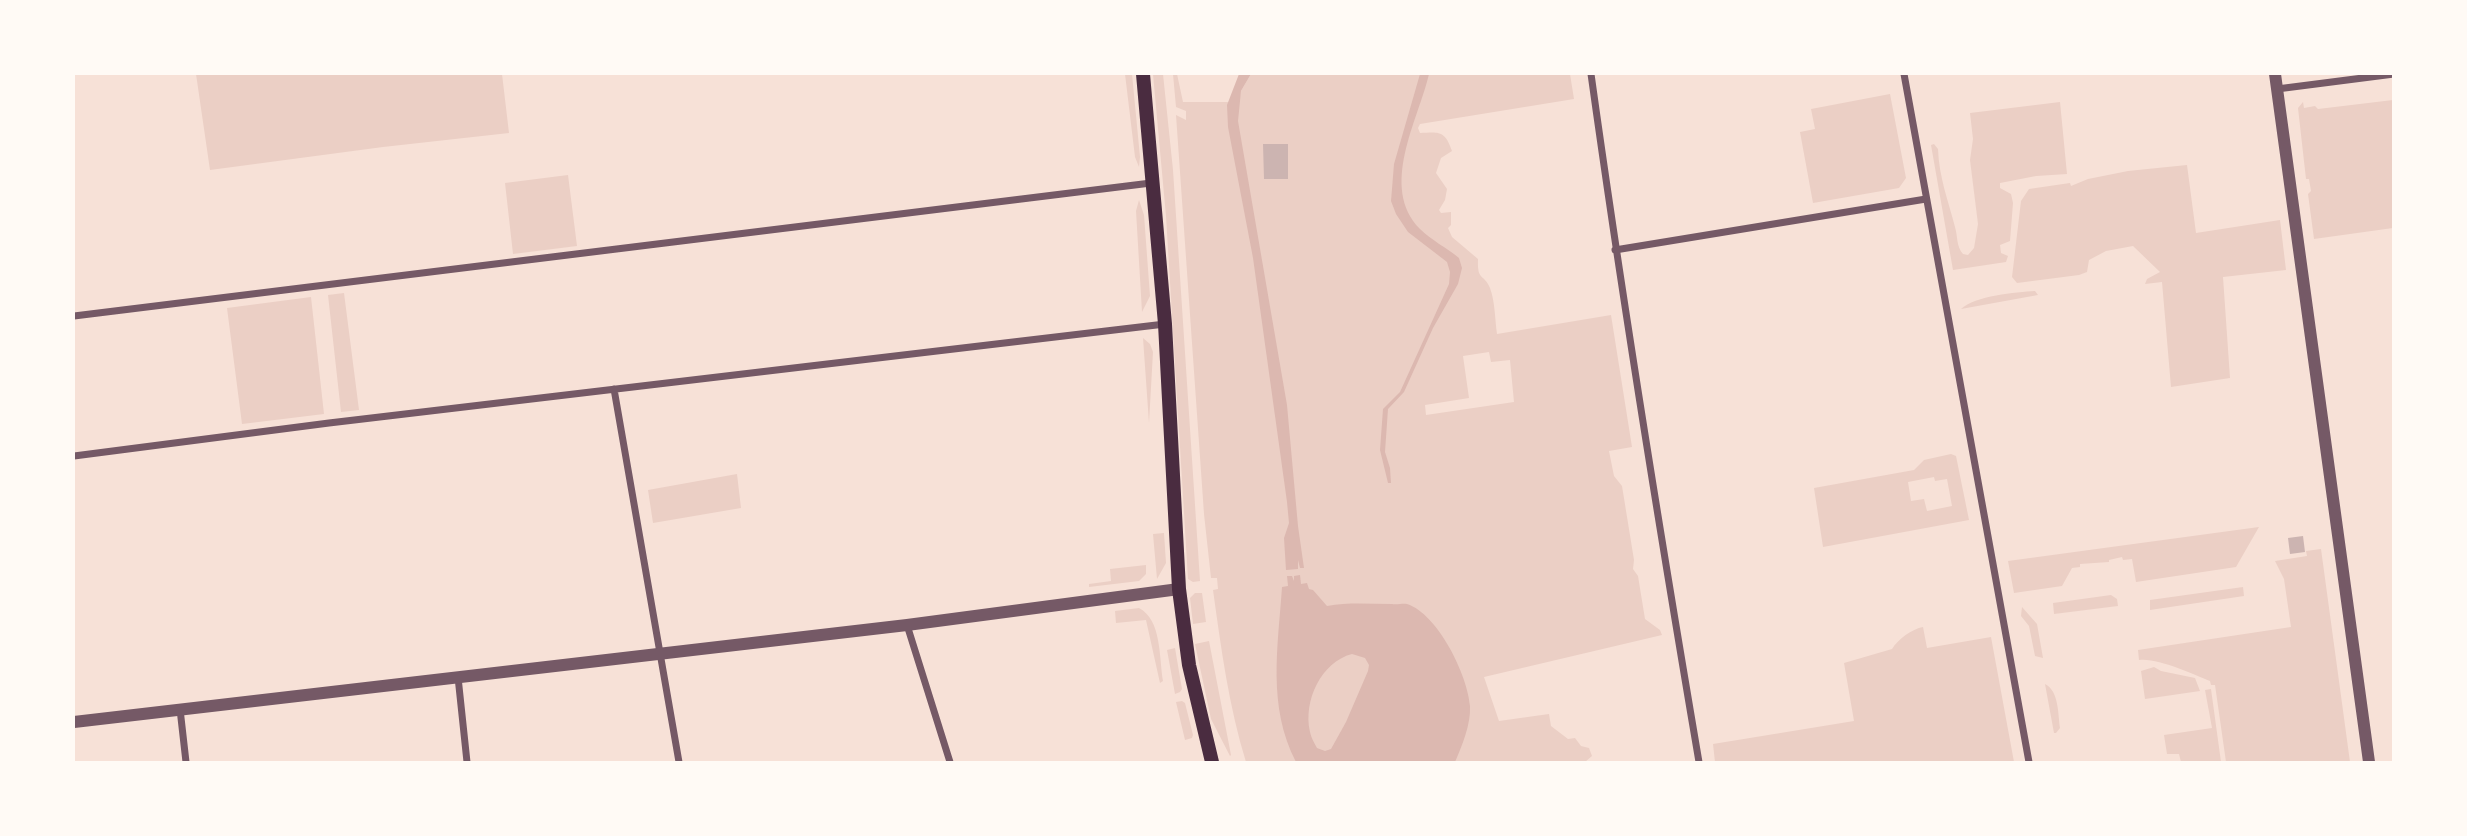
<!DOCTYPE html>
<html>
<head>
<meta charset="utf-8">
<style>
  body { margin:0 }
  #map { position:relative; width:2467px; height:836px; overflow:hidden; background:#f7e1d7; font-family:"Times New Roman",serif }
  canvas { display:block }
  .frame { position:absolute; inset:0; border:75px solid #fffaf5; pointer-events:none }
</style>
</head>
<body>
<div id="map">
<canvas width="2467" height="836"></canvas>
<div class="frame"></div>
</div>
<script>
const ctx = document.querySelector('canvas').getContext('2d');
ctx.lineJoin = 'round';
function fillPath(path, color) { ctx.fillStyle = color; ctx.fill(path, 'evenodd'); }
function strokePath(path, color, width, dash) { ctx.strokeStyle = color; ctx.lineWidth = width; ctx.lineCap = dash ? 'butt' : 'round'; ctx.setLineDash(dash || []); ctx.stroke(path); }
const green = new Path2D(`
  M196,74H502L509,133L383,147L210,170Z
  M1125,74H1132L1140,157L1139,167L1135,157Z
  M1153,74H1163L1173,170L1200,581L1193,582L1188,579L1166,216Z
  M1173,74H1177L1183,102H1228V104L1238,105L1241,91L1251,74H1570L1574,99L1420,124L1418,128L1420,133C1439,132 1445,130 1452,151L1441,158L1436,173L1447,189L1445,200L1439,210L1441,213L1451,212V225L1448,228L1452,237L1478,259C1477,282 1484,273 1490,288C1495,301 1495,320 1497,334L1611,315L1632,447L1609,451L1614,476L1622,486L1634,560L1633,569L1638,576L1645,619L1660,630L1662,635L1484,677L1499,721L1549,714L1551,726L1568,739L1575,738L1581,746L1589,748L1592,756L1585,762H1246C1229,707 1221,648 1213,590L1218,589L1217,578H1211L1204,514L1176,115L1186,120V111L1176,107ZM1489,352L1491,362L1510,360L1514,402L1426,415L1425,405L1469,398L1463,356Z
  M1890,94L1906,178L1899,188L1813,203L1800,132L1815,129L1811,109Z
  M2393,100V228L2314,239L2308,194L2311,191L2309,179H2306L2298,108L2303,102L2304,108L2315,106L2318,109Z
  M2060,102L2067,174L2036,176L2000,183V188L2011,194L2013,203L2010,241L2000,245L2001,253L2008,256L2006,262L1953,270L1931,145L1934,144L1938,149C1939,177 1948,200 1955,227C1958,237 1956,246 1963,254L1968,255L1974,248L1978,224L1970,160L1973,139L1970,113Z
  M2187,165L2196,233L2280,220L2286,270L2223,277L2230,378L2171,387L2162,282L2145,284L2147,279L2160,272L2133,246L2106,251L2089,260L2087,272L2079,275L2017,283L2012,277L2021,201L2029,189L2070,183L2071,186L2088,179L2128,171Z
  M568,175L577,246L513,254L505,183Z
  M1139,200L1144,215L1150,296L1142,312L1136,211Z
  M2035,291L2038,295L1961,309C1975,296 2016,292 2035,291Z
  M344,293L359,410L341,412L328,295Z
  M311,297L324,414L242,424L227,308Z
  M1143,338L1150,344L1153,352L1149,423Z
  M1951,454L1956,456L1969,520L1823,547L1814,488L1914,470L1924,460ZM1934,477L1935,481L1947,479L1952,506L1927,511L1924,499L1911,501L1908,482Z
  M737,474L741,508L653,523L648,490Z
  M2259,527L2236,567L2136,582L2132,559L2123,560L2122,557L2109,560V562L2080,564V567L2072,568L2062,586L2014,593L2008,561Z
  M1164,533L1166,563L1157,579L1153,534Z
  M2321,549L2350,762H2226L2215,685H2211L2210,681C2193,674 2156,657 2139,660L2138,650L2291,627L2284,579L2275,561L2307,556L2306,551Z
  M1146,565V574L1139,581L1089,587V584L1111,581L1110,569Z
  M2243,587L2244,596L2150,610V600Z
  M1195,593H1202L1206,622L1193,624L1190,598Z
  M2111,595L2117,599L2118,606L2054,614L2053,603Z
  M2022,607L2037,624L2043,658L2035,656L2029,626L2021,616Z
  M1139,608C1162,620 1159,658 1163,681L1160,683L1146,620L1116,623L1115,611Z
  M1923,627L1927,648L1991,637L2014,762H1715L1713,744L1854,721L1844,663L1892,649C1898,639 1912,629 1923,627Z
  M1209,641L1231,755L1230,756L1211,719L1195,644Z
  M1175,648L1182,689L1180,692L1175,694L1167,650Z
  M2154,667L2161,671L2195,678L2200,691L2145,699L2141,671Z
  M2045,684C2059,691 2058,714 2060,728L2056,733H2054Z
  M2211,689L2221,762H2181L2179,754H2167L2164,735L2212,728L2205,690Z
  M1182,701L1185,703L1193,735L1192,738L1185,740L1176,702Z`);
const water = new Path2D(`
  M1239,74H1251L1241,91L1238,121L1287,405L1298,526L1304,568H1300L1298,560V569L1286,570L1284,538L1289,523L1287,502L1253,258L1228,127L1227,105Z
  M1420,74H1429C1418,121 1379,187 1420,229C1431,240 1447,248 1459,258L1462,268L1458,284L1433,328L1404,392L1388,409L1385,452L1390,468L1391,483H1388L1380,450L1383,409L1400,392L1449,284L1450,272L1447,262L1408,232L1396,214L1391,201L1394,164Z
  M1300,575L1301,584L1307,583L1309,589L1313,590L1327,606C1348,602 1370,604 1392,604C1397,605 1403,603 1407,604C1438,614 1468,676 1470,706C1471,724 1462,746 1455,762H1296C1267,706 1278,647 1282,587L1288,586L1287,576H1292L1294,581V576ZM1352,654L1365,658L1369,665L1368,671L1346,722L1331,749L1325,751L1317,748C1314,743 1311,737 1310,732C1303,701 1321,662 1352,654Z`);
const building = new Path2D(`
  M1263,144H1288V179H1264Z
  M2303,536L2305,552L2290,554L2288,538Z`);
const minor = new Path2D(`
  M1591,74C1623,304 1660,533 1699,762
  M1904,74L2029,762
  M2277,89L2394,74
  M1615,250L1926,199
  M74,316L1151,183
  M614,389L679,762
  M74,456L329,423L1165,324
  M907,625L950,762
  M458,677L467,762
  M180,709L186,762`);
const tertiary = new Path2D(`
  M2275,74L2369,762
  M74,722L907,625L1179,589`);
const secondary = new Path2D(`
  M1143,74L1165,324L1179,589L1189,665L1212,762`);
fillPath(green, '#ebcfc5');
fillPath(water, '#dcb8b0');
fillPath(building, '#ccb4b1');
strokePath(minor, '#755966', 7);
strokePath(tertiary, '#755966', 12);
strokePath(secondary, '#4a2c40', 14);
</script>
</body>
</html>
